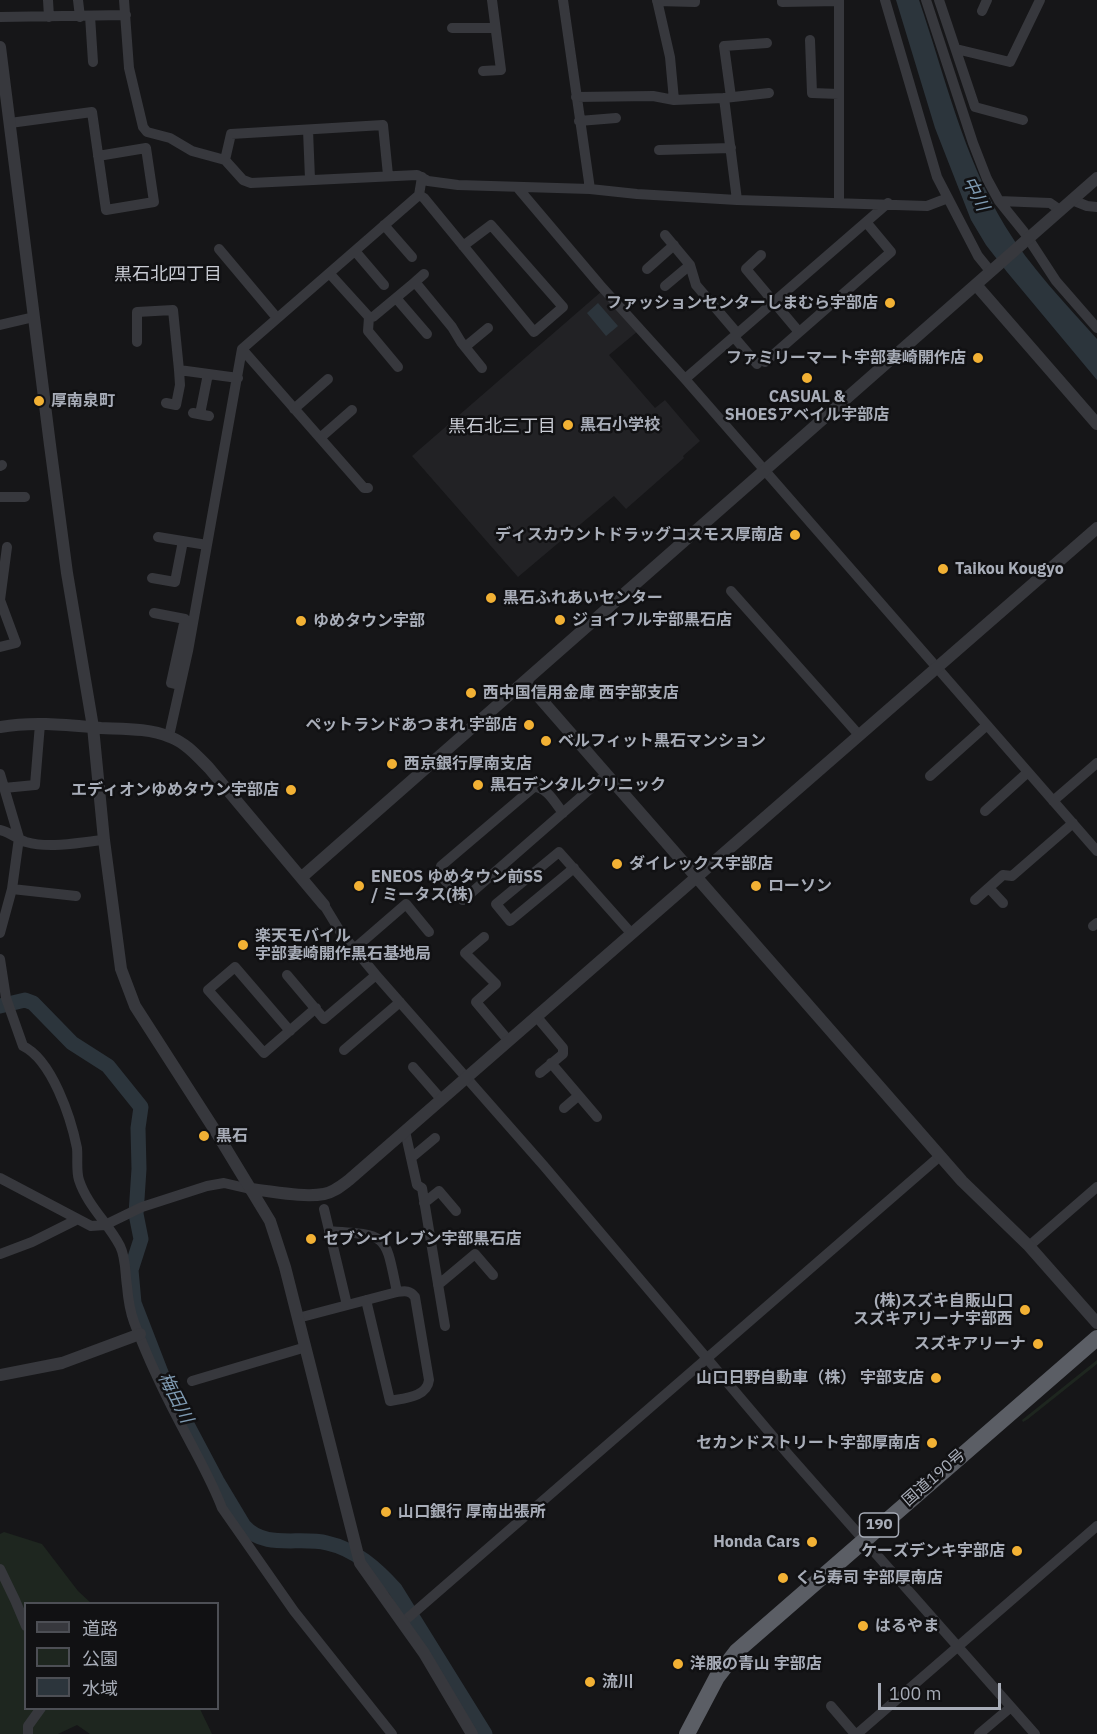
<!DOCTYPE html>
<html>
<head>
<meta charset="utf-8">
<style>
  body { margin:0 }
  #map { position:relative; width:1097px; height:1734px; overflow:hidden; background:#161618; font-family:"IBM Plex Sans","Noto Sans JP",sans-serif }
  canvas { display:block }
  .legend { position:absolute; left:24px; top:1602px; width:195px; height:108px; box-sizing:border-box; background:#111113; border:2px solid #4d4f55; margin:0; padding:8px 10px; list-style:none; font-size:18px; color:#a8adb8 }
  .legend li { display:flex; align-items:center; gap:12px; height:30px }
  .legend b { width:30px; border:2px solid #4d4f55 }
  .scale { position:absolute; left:878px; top:1683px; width:123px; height:27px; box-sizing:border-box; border:3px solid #a8adb8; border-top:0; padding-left:8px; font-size:18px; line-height:21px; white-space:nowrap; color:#a8adb8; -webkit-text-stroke:4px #111113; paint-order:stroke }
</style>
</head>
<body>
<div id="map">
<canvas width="1097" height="1734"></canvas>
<ul class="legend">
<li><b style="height:8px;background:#37383d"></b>道路</li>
<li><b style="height:16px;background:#1e261f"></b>公園</li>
<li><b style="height:16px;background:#2c353c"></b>水域</li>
</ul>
<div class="scale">100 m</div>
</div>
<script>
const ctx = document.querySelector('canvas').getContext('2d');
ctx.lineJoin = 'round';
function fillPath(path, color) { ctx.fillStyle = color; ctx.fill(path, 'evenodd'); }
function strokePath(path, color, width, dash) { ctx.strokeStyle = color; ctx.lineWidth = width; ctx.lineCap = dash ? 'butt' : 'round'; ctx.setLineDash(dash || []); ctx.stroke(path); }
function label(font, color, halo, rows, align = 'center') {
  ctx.font = font + ' "IBM Plex Sans","Noto Sans JP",sans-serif'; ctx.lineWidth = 5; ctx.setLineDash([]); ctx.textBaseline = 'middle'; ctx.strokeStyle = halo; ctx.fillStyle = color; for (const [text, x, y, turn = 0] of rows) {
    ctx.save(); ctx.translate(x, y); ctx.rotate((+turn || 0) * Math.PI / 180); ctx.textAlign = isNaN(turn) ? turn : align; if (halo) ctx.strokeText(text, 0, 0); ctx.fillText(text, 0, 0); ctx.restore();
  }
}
const built = new Path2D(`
  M602,291L638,331L609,355L655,408L665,400L700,441L683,456L684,458L626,509L614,496L518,577L412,456Z`);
const green = new Path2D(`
  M1097,1360V1364L1028,1419L1023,1422L1022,1420Z
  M4,1532L42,1544L78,1591L91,1603L26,1604V1708L200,1709L212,1734H90L77,1725L58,1734H0V1534Z`);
const water = new Path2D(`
  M896,0H919C945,76 963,156 1005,226C1030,267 1065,303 1097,339V380L1007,272L986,245L971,220L935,128Z
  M598,303L618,326L606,336L587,313Z`);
const river = new Path2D(`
  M0,1006L25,1000L33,1003L72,1043L108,1066L141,1107L138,1128L139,1169L136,1214L141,1239L131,1270L134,1303L165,1383L217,1481L244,1526C265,1550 299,1536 327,1543C355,1549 377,1569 395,1589L485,1734`);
const minor = new Path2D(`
  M48,0L49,17
  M78,0L80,17
  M124,0L129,68L143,127L147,132L170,138L192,151L225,160L243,180L251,183L417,175L428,181L458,185L590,189L637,194L737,200L927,206L948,198
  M563,0L590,189
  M657,0L670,57L674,100
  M782,0V2L839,1
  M885,0L937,177L978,256L991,272
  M926,0L973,143L987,179L999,201L1024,232L1056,281L1097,328
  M939,0L975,107L1023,120
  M657,1L695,2V0
  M982,11L987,0
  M90,16L93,62
  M0,17L126,15
  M452,28H495
  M810,40L812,93L839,94
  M956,49L1010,62L1040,0
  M483,71L501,70L492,0
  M576,97L653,96L674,100L724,98L769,93
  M731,97L724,46L767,43
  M724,98L737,200
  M579,121L616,118
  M10,123L92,112L106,210L154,202L146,148L98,156
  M308,130L310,179
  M659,150L731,148
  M225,160L231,134L383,125L388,175
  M517,187L600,285L685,379L1097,851
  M419,195L424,198L534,332L563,307L491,225L463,246
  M1072,200L1087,206L1097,207
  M999,201L1050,203L1060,210
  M839,203V0
  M384,225L412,257
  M665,235L690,265L696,285L737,333
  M219,249L277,318
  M355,251L384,285
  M761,255L746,269L799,332
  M647,269L674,245
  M330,274L369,317H373L415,282L452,327L461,342L482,368
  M415,282L424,274
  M665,286L690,265
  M396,298L427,334
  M369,317L368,331L398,367
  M0,325L34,317
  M734,337L757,364
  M137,342V312L173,310L179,370L238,378
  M465,347L488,328
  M242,349L364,488H368
  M765,362L891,252L866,222
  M685,379L888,203
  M166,403L176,405L180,385L179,370
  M294,409L328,379
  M193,413L209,416
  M200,414L208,374
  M320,438L352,410
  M0,466L2,465
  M0,497H25
  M158,537L207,545
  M152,578L175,582L183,541
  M731,591L859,735
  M154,613L185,619L171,683L179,685
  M0,647L16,643L0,600L7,547
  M169,736L188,651L242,349L419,195L422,177
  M0,774L19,838L12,889L0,933
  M930,776L987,725
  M4,788L35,785L40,724
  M1053,801L1097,763
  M985,811L1028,772
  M563,813C555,803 547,787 534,787L441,866L440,875L463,900L606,775
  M0,830C10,832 17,839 26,842C51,849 79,842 104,840
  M574,868L510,921L496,904L559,852L631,933
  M989,888L1003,903
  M12,889L76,896
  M975,900L1003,875L1012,876L1073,823
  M324,905L341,933L376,975L544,1166L787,1453L1035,1734
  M1093,926L1097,923
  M484,937L465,953L496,984L476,1002L508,1040
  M354,949L406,904L429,932
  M0,959L6,998L23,1046C52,1060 71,1118 77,1148C78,1158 76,1171 79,1180C87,1205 108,1223 120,1246C126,1258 125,1273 127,1286C128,1298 130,1311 134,1322C149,1362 168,1401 188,1438C200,1461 213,1484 222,1508L294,1611L392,1734
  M287,975L324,1019L376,975
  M536,1016L563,1048V1054L540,1073
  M290,1031L235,967L208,990L264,1053L316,1008
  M344,1050L400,1002
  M551,1063L597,1117
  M413,1067L441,1099
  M564,1108L578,1096
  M405,1131L417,1185L422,1188L445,1326
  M411,1158L435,1138
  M0,1178L91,1226L105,1225L142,1207L207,1186L224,1183L250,1189
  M424,1203L439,1191L456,1211
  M324,1209L347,1305
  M329,1231C389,1235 385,1234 397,1292
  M1029,1246L1097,1187
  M0,1254L32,1242L78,1219
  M438,1285L475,1254L493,1275
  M298,1318L397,1292C405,1291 410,1290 415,1297L429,1380C427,1397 405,1398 390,1401L366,1300
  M192,1381L306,1347
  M0,1569L15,1600L26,1626
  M402,1623L940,1156
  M831,1706L855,1734
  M28,1734V1726L41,1708
  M857,1734L1097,1526
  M979,1734L1011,1707`);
const tertiary = new Path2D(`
  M0,47L50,445L67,573L93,727L104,840L121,969L135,1006L216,1132L270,1221L285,1267L360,1563L424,1653L472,1734
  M977,286L1097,424
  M525,681L962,1181L1029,1246L1097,1323
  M0,727C33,721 68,725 101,728C124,729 149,728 170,737C186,743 197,756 209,768L324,905
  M302,877L1097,178
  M250,1189C272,1191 303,1198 324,1194C334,1192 341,1186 349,1180L1097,528
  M0,1375L62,1363L140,1334`);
const trunk = new Path2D(`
  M687,1734L717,1677L737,1651L1097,1338`);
const markers = [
  [890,303,6,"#f2b134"],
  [978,358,6,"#f2b134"],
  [807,378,6,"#f2b134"],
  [39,401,6,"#f2b134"],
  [568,425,6,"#f2b134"],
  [795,535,6,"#f2b134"],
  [943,569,6,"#f2b134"],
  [491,598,6,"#f2b134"],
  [560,620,6,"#f2b134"],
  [301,621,6,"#f2b134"],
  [471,693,6,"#f2b134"],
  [529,725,6,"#f2b134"],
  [546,741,6,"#f2b134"],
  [392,764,6,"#f2b134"],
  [478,785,6,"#f2b134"],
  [291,790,6,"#f2b134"],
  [617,864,6,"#f2b134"],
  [359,886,6,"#f2b134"],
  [756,886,6,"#f2b134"],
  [243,945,6,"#f2b134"],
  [204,1136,6,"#f2b134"],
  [311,1239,6,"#f2b134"],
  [1025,1310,6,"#f2b134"],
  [1038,1344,6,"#f2b134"],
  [936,1378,6,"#f2b134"],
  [932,1443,6,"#f2b134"],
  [386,1512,6,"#f2b134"],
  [812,1542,6,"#f2b134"],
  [1017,1551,6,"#f2b134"],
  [783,1578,6,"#f2b134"],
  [863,1626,6,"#f2b134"],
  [678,1664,6,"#f2b134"],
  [590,1682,6,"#f2b134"]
];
const shields = [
  [879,1525,39]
];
const shieldNames = [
  ["190",879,1525]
];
const poiNames = [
  ["ファッションセンターしまむら宇部店",878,303,"right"],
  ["ファミリーマート宇部妻崎開作店",966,358,"right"],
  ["CASUAL &",807,397,"center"],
  ["SHOESアベイル宇部店",807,415,"center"],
  ["厚南泉町",51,401],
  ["黒石小学校",580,425],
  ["ディスカウントドラッグコスモス厚南店",783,535,"right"],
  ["Taikou Kougyo",955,569],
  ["黒石ふれあいセンター",503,598],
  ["ジョイフル宇部黒石店",572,620],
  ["ゆめタウン宇部",313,621],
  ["西中国信用金庫 西宇部支店",483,693],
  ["ペットランドあつまれ 宇部店",517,725,"right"],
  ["ベルフィット黒石マンション",558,741],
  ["西京銀行厚南支店",404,764],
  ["黒石デンタルクリニック",490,785],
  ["エディオンゆめタウン宇部店",279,790,"right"],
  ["ダイレックス宇部店",629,864],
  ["ENEOS ゆめタウン前SS",371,877],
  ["/ ミータス(株)",371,895],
  ["ローソン",768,886],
  ["楽天モバイル",255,936],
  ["宇部妻崎開作黒石基地局",255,954],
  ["黒石",216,1136],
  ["セブン-イレブン宇部黒石店",323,1239],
  ["(株)スズキ自販山口",1013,1301,"right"],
  ["スズキアリーナ宇部西",1013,1319,"right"],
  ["スズキアリーナ",1026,1344,"right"],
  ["山口日野自動車（株） 宇部支店",924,1378,"right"],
  ["セカンドストリート宇部厚南店",920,1443,"right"],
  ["山口銀行 厚南出張所",398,1512],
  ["Honda Cars",800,1542,"right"],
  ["ケーズデンキ宇部店",1005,1551,"right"],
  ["くら寿司 宇部厚南店",795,1578],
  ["はるやま",875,1626],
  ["洋服の青山 宇部店",690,1664],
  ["流川",602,1682]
];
const streetNames = [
  ["国道190号",934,1478,-41]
];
const waterNames = [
  ["中川",975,194,63],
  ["梅田川",175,1398,63]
];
const neighbourhoodNames = [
  ["黒石北四丁目",168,275],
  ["黒石北三丁目",502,427]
];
fillPath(built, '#222225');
fillPath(green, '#1e261f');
fillPath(water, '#2c353c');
strokePath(river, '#2c353c', 15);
strokePath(minor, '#37383d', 10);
strokePath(tertiary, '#37383d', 12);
strokePath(trunk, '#5b5e65', 16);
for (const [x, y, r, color] of markers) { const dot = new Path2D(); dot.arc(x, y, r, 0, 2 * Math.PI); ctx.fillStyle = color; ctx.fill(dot); strokePath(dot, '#111113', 2); }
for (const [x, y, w] of shields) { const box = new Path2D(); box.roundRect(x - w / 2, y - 12, w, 24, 4.5); ctx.fillStyle = '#111113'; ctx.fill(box); strokePath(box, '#a8adb8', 1.5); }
label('bold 15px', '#a8adb8', null, shieldNames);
label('bold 16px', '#a8adb8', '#111113', poiNames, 'left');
label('16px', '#a8adb8', '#111113', streetNames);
label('italic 18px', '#7f9bb3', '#111113', waterNames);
label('18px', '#c9ccd4', '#111113', neighbourhoodNames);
</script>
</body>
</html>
